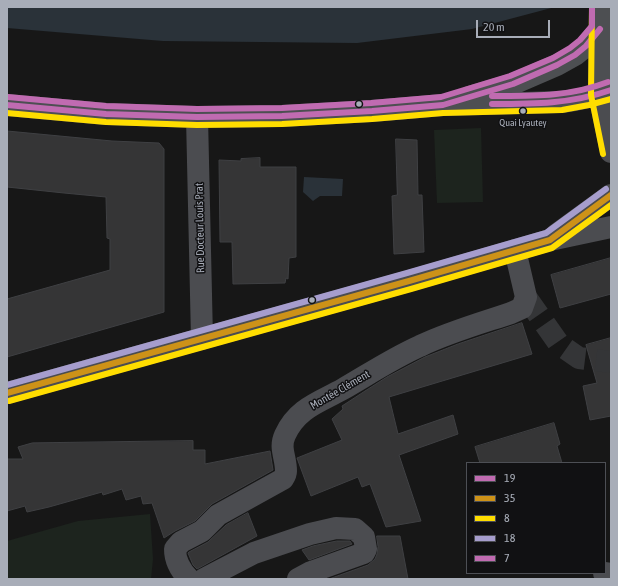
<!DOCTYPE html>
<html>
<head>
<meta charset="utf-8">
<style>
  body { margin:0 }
  #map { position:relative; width:618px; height:586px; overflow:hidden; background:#171717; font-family:"Asap Condensed",sans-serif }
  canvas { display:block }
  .frame { position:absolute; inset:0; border:8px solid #a8adb8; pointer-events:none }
  .legend { position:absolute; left:466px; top:462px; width:140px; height:112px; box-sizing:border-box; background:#111113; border:1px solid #4d4f55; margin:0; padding:5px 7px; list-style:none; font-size:12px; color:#a8adb8 }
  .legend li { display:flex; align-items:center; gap:8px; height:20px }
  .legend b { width:20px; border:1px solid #4d4f55 }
  .scale { position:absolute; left:476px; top:20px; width:74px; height:18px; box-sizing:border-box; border:2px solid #a8adb8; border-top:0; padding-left:5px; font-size:12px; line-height:14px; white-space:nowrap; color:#a8adb8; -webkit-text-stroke:3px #111113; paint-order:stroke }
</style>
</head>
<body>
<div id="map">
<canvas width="618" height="586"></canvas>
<div class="frame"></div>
<ul class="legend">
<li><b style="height:5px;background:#c06bb1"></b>19</li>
<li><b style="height:5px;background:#cd9218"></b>35</li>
<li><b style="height:5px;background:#fd0"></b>8</li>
<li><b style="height:5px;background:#a69dcd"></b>18</li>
<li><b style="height:5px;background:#c06bb1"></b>7</li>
</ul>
<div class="scale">20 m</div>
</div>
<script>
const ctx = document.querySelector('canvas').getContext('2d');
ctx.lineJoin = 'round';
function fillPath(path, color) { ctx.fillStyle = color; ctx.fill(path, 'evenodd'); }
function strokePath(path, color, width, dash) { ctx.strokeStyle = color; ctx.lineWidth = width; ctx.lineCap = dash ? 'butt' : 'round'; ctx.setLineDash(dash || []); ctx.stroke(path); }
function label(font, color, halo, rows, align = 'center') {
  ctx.font = font + ' "Asap Condensed",sans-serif'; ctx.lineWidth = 3; ctx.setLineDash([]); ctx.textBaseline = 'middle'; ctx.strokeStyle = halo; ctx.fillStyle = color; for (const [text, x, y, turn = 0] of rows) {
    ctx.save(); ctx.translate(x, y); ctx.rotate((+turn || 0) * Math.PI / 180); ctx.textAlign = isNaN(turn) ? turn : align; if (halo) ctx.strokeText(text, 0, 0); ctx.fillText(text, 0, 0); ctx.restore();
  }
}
const green = new Path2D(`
  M481,128L483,202L437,203L434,130Z
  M150,514L153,559L151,579H7V541L78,521Z`);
const water = new Path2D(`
  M7,7H555L472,29L357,43L163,41L7,28Z
  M304,177L343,179L342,196H320L313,201L303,192Z`);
const building = new Path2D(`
  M7,131L112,141L159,143L164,149V312L7,357V299L110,270V239L107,238L106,197L64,193L7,187Z
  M396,139L417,140L418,195H422L424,252L394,254L392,196L397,195Z
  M260,158V167H296V257L289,258L288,279L286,278L285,283L233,284L232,242H220L219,160L241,161V159Z
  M611,258V294L560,308L551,275Z
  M522,323L532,354L389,397L398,434L453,415L458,434L399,455L421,521L386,527L370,484L362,487L358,477L311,496L297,458L342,440L332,419L343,409L342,406L365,391L387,377L425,357L458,344Z
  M611,338V416L590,420L583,386L597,383L586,345Z
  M554,423L560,444L557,446L562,463H480L475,447Z
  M193,441V450H205V464L270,451L273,470L212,504L195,521L175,531L164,538L152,503L143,504L141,496L126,500L122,489L103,495L102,492L49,507L27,512L25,506L7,511V459H23L18,447L32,443Z
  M248,513L257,536L197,569L193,565L188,553L189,552L208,542L226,525Z
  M377,536H400L408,579H329L368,565L375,559L377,554L378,547Z
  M337,541H350L352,544L309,560L302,550L313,546Z`);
const minorTunnel = new Path2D(`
  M526,297L559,344L579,358L611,362`);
const minor = new Path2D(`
  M599,94L611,152
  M197,117L202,339
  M556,235L611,195
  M7,393L409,281L550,240L611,227
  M604,573L611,574
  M189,579C181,571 175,560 175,549L181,542L202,531L218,515L283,479C285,476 286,473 286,471C286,457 279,448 285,435C297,408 320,402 343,389C369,374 393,358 420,346C449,332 481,323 511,313L522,308L526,297L515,250
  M204,579L254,553L310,534L336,528L355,529L364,537L366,549L364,553L311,572L298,579`);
const major = new Path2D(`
  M599,94L600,7
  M469,97L513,84L557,65L575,55L586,46L600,29
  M7,105L106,114L197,117L282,116L372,111L443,105L562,102C579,100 595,96 611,90`);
const bus1 = new Path2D(`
  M492,104C534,104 571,104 611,90
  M7,105L106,114L197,117L282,116L372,111L443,105L513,84L557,65L575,55L586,46L600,29`);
const bus2 = new Path2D(`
  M7,393L409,281L550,240L611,195`);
const bus3 = new Path2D(`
  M592,7L591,95L603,154
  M7,113L106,122L197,125L282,124L372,119L443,113L562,110L589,105L611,99
  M9,401L411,289L552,248L611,205`);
const bus4 = new Path2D(`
  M7,385L407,273L546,233L606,189`);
const bus5 = new Path2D(`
  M492,96C533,96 569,97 608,82
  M8,97L106,106L197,109L282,108L371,103L441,97L510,76L553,58L570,48L580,40L592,26V7`);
const markers = [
  [359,104,3.5,"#a8adb8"],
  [523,111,3.5,"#a8adb8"],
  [312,300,3.5,"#a8adb8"]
];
const busNames = [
  ["Quai Lyautey",523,123]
];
const streetNames = [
  ["Rue Docteur Louis Prat",200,228,-91],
  ["Montée Clément",340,390,-30]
];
fillPath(green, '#1d241e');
fillPath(water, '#2a3239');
fillPath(building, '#353536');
strokePath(building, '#3f4043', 1);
strokePath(minorTunnel, '#343537', 22, [22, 11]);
strokePath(minor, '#4b4c50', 22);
strokePath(major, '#4d4f52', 22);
strokePath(bus1, '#c06bb1', 6);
strokePath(bus2, '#cd9218', 6);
strokePath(bus3, '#fd0', 6);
strokePath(bus4, '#a69dcd', 6);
strokePath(bus5, '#c06bb1', 6);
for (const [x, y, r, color] of markers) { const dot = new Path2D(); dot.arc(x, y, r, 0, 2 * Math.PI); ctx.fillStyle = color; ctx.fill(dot); strokePath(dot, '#111113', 1.5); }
label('10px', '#a8adb8', '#111113', busNames);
label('11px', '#a8adb8', '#111113', streetNames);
</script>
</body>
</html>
